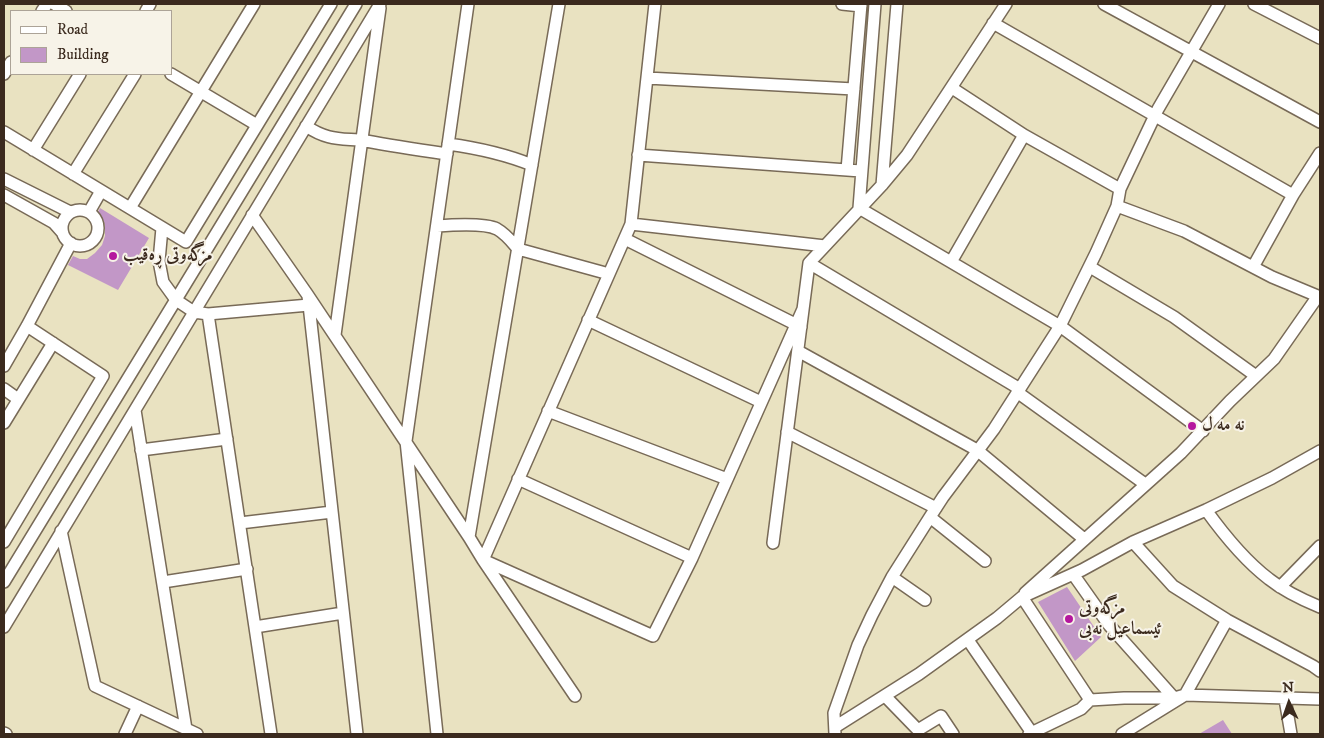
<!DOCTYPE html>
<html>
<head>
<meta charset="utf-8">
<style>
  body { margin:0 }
  #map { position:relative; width:1324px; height:738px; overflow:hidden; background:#e9e2c1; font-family:"IM FELL DW Pica",serif }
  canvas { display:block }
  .frame { position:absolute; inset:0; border:5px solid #3b2a1e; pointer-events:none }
  .legend { position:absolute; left:10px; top:10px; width:162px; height:65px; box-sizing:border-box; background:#f7f3e8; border:1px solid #aca397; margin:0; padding:6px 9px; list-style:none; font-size:15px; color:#3b2a1e }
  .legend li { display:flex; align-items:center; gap:10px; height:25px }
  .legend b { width:25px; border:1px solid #aca397 }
  .north { position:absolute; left:1264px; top:678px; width:50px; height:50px; -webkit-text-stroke:4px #f7f3e8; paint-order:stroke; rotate:357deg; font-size:14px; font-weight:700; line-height:20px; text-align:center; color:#3b2a1e }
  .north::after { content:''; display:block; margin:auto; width:18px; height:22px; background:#3b2a1e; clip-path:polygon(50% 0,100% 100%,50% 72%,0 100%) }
</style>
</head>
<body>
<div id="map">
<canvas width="1324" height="738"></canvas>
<div class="frame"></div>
<ul class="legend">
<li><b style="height:6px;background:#fff"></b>Road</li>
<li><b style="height:14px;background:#c297c7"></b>Building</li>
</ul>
<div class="north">N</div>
</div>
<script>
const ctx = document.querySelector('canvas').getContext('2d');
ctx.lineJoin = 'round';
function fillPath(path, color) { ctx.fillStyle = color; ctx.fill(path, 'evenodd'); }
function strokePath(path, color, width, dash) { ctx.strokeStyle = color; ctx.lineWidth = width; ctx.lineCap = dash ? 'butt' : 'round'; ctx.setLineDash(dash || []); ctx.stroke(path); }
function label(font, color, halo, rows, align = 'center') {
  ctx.font = font + ' "IM FELL DW Pica",Amiri,serif'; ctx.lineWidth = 4; ctx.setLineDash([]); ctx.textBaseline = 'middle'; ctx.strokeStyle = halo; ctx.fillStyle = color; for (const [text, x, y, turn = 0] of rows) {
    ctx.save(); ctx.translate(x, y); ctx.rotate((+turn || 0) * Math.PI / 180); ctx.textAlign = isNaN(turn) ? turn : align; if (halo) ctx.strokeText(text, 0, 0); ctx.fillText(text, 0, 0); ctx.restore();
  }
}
const building = new Path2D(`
  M100,208L149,238L118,290L68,265L73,256L80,259H87L95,253L102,245L105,236V227L104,221L97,214Z
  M1067,587L1101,637L1075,661L1038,602Z
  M1223,720L1232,734H1199Z`);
const minor = new Path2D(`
  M54,4L66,11
  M655,4L631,224L483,560L653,636L692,558L803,309
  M842,4L861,6
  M875,4L859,208L1060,326L1203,431
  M1104,4L1320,122
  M1254,4L1320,38
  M42,11L47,4
  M146,11L150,4
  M993,23L1293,195
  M4,74L11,62
  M171,74L257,125
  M647,78L854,89
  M952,88L1024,135L1120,189
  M306,126C328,141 341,138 366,141C393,146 420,150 447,154
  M4,132L186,242L331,4
  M448,144C477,148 505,154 532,165
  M33,150L80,74
  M638,155L861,171
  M847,170L861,4
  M73,174L135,74
  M4,179L70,212
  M882,185L897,4
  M4,195L54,223L62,232
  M1117,206L1184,231L1272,277L1320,297
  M130,208L254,4
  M62 228a18 18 0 1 1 36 0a18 18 0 1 1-36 0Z
  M89,212L101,191
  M252,215L307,294L469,537L483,560L575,696
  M631,224L825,246
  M437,226C451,225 485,223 497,229C506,234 512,242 518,249L609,274
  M162,228L159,261L163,282L176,300L194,312L208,314L309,305
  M625,239L801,327
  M951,262L1024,135
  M809,263L1020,389
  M1090,267L1174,317L1256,376
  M1253,267L1293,195L1320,153
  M308,296L357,734
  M208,314L271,734
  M588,320L761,402
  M335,335L380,8
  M798,351L977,450L1084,539
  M4,366L27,326L71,243
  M4,389L18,399
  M1017,392L1145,484
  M135,410L186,729
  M548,411L727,479
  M4,423L53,343
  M787,432L936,508
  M141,450L227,439
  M518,479L692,558
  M1206,510C1224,535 1244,560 1269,579C1284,591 1303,600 1320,607
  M930,517L985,561
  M240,523L332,512
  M61,531L95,686L197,734
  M469,537L559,4
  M4,542L103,376L27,326
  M1133,542L1173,586L1227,620L1313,666L1320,671
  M773,543L809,263L882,185L907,155L1006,4
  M1073,574L1109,625L1174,698
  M892,577L925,600
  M4,582L356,4
  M163,582L247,569
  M1280,587L1320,546
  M1025,593L1181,453L1230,401L1274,359L1318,296
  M1022,597L1090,700
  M4,627L380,4
  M255,627L343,613
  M968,640L1032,733
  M885,696L918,730L941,716L953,734
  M1285,699L1291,734
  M835,727L919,674L997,618L1022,597L1082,570L1133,542L1206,510L1272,478L1320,451
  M4,733L6,734
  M125,734L138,706
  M437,734L406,441L468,4
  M835,734L834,713L858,645L872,615L892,577L930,517L943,497L994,429L1060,326L1096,253L1117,206L1120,189L1158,109L1219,4
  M1029,734L1081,709L1090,700L1124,698H1174L1185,695L1320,699
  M1122,734L1185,695L1227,620`);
const markers = [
  [113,256,5,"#b5179e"],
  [1192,426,5,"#b5179e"],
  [1069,619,5,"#b5179e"]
];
const poiNames = [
  ["مزگەوتی ڕەقیب",123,256],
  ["نه مه ل",1202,426],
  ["مزگەوتی",1079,609],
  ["ئیسماعیل نەبی",1079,630]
];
fillPath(building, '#c297c7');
strokePath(minor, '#786a57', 14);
strokePath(minor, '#fff', 11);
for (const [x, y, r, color] of markers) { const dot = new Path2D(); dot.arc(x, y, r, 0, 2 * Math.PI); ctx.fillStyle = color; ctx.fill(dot); strokePath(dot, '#f7f3e8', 2); }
label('bold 18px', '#3b2a1e', '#f7f3e8', poiNames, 'left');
</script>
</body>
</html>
